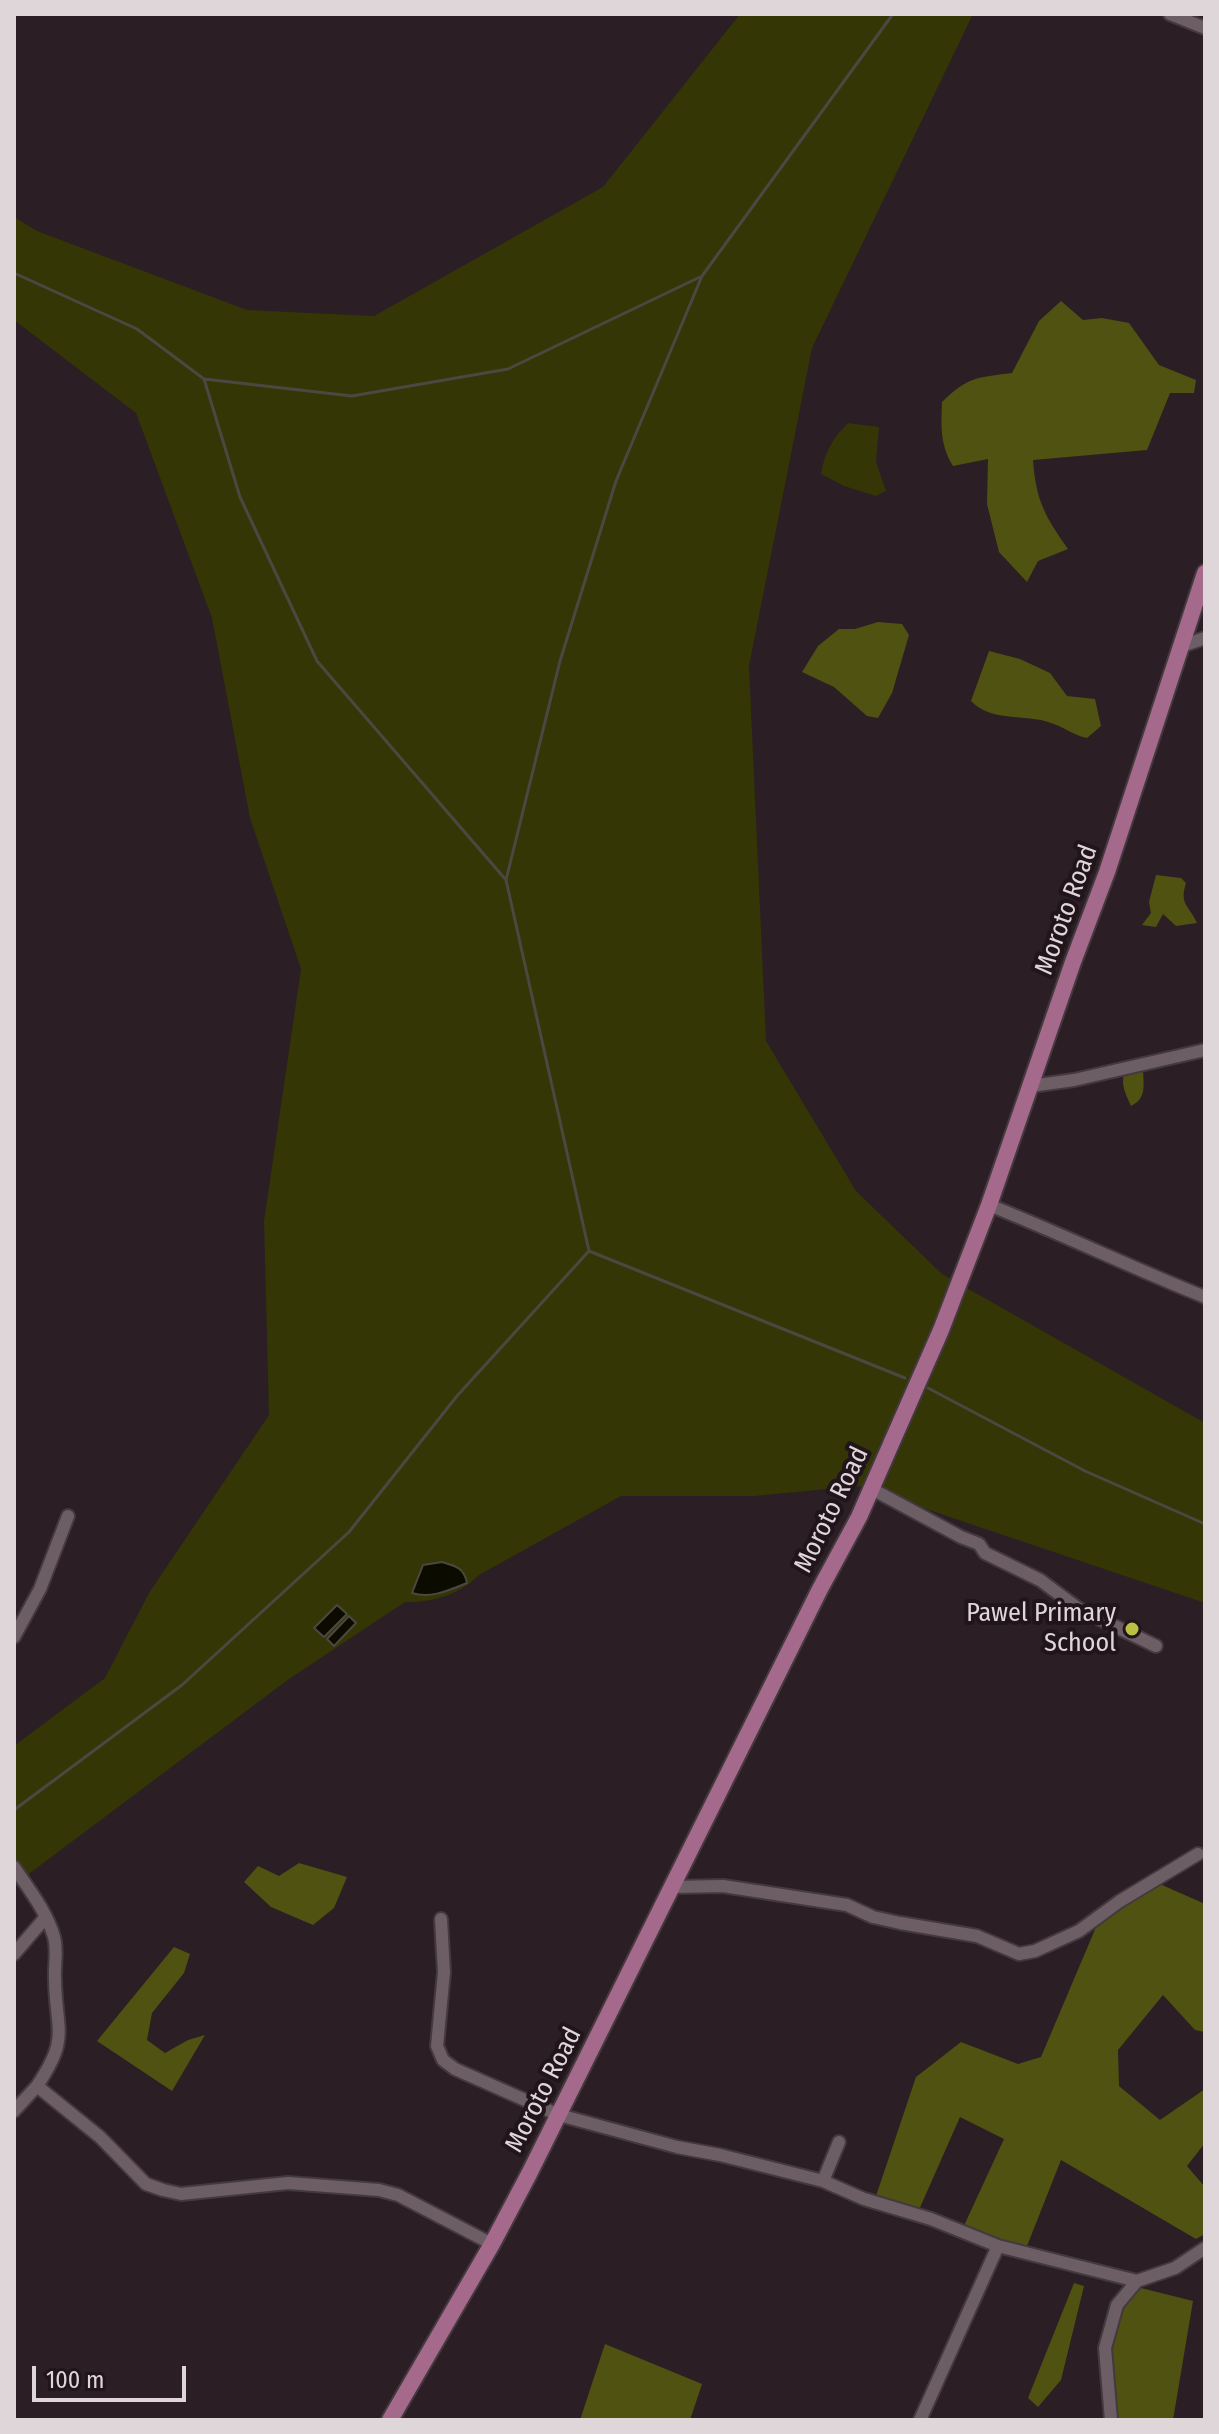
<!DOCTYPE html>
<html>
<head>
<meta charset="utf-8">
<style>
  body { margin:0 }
  #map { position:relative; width:1219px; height:2434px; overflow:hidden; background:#2b1e25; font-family:"Fira Sans Condensed",sans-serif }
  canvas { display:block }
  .frame { position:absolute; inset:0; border:16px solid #dfd6da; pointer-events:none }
  .scale { position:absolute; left:32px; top:2366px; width:154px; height:36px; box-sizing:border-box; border:4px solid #dfd6da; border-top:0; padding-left:10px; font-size:24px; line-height:28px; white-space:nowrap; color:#dfd6da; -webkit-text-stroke:6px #21151b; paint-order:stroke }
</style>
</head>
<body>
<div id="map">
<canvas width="1219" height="2434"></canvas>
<div class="frame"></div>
<div class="scale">100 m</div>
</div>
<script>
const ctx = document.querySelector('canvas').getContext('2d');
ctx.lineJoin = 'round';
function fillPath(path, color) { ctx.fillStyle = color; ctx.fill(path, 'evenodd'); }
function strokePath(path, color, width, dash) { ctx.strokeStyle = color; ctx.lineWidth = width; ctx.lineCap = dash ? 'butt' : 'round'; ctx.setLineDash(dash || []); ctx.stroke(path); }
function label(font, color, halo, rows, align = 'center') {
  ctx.font = font + ' "Fira Sans Condensed",sans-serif'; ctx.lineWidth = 8; ctx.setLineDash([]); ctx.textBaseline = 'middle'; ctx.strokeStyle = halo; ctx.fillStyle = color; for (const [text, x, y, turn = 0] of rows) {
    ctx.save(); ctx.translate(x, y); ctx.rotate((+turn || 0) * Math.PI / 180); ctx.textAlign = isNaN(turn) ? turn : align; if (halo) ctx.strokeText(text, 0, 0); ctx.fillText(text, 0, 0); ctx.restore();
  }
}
const green = new Path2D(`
  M740,14H973L812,348L749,666L766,1041L856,1191L942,1274L1205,1423V1603L858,1486L754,1496H621L479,1575C461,1594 432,1603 405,1602L289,1679L14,1885V1746L105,1678L149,1593L269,1415L264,1221L301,969L250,818L212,618L136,413L14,320V217L37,231L247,310L374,316L603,187Z
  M848,423L879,427L876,462L886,491L876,496L844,486L821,474C825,452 832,439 848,423Z`);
const forest = new Path2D(`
  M1061,301L1083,320L1102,318L1129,323L1159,365L1196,380L1194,393H1170L1147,450L1033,460C1036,501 1045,516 1068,549L1038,561L1027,582L999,552L987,504L988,459L953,466C940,445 941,426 942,402C969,376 976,378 1012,373L1039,321Z
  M878,622L902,624L909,635L892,693L878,718L867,716L834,687L802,672L818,646L839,629H855Z
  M989,651L1020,659L1050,673L1067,696L1095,699L1101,726L1087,738C1073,735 1064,727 1051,723C1024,713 992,723 971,701Z
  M1156,875L1181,878L1186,883C1179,905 1189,905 1197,923L1176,926L1163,914L1156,927L1142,925L1151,913L1149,902Z
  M1182,1055V1063L1143,1071C1144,1086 1146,1099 1131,1106C1126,1094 1119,1083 1126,1069Z
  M299,1863L347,1877L334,1908L313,1925L271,1907L244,1882L258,1866L279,1876Z
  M1153,1881L1205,1904V2032L1195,2030L1163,1995L1118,2050L1119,2086L1160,2120L1205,2089V2143L1187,2166L1205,2187V2234L1196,2239L1061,2160L1025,2251L962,2230L1004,2139L960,2117L918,2212L876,2196L916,2077L961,2042L1018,2064L1041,2057L1099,1920Z
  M174,1947L190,1954L184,1973L152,2013L147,2040L165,2053L188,2040L205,2035L172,2091L97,2041Z
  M1074,2283L1084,2286L1061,2380L1038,2407L1028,2398Z
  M1137,2287L1193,2301L1173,2420H1108L1107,2333Z
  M605,2344L702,2384L690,2420H580Z`);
const water = new Path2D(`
  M442,1562C456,1566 464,1568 467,1583C449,1590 431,1599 412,1593L423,1565Z
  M337,1605L347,1614L324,1637L314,1628Z
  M349,1616L356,1623L334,1646L327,1639Z`);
const stream = new Path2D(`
  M14,273L137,329L204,379L240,497L317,661L506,880
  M204,379L352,396L508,369L700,277
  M589,1251L506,880L560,661L616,481L702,276L893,14
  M589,1251L905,1378
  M928,1388L1085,1471L1205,1524
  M14,1810L182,1685L349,1532L457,1396L588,1252`);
const minor = new Path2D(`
  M1170,14L1205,28
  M1182,646L1205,638
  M1031,1086L1074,1080L1205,1050
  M989,1205C1062,1234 1132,1268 1205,1297
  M872,1489L961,1537L979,1544L985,1553L1040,1580L1079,1609L1156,1646
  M14,1637L40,1589L68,1516
  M14,1867C28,1888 47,1912 54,1937C58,1951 54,1965 55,1980C56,2032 70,2037 37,2086L100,2137L146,2184L163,2190L181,2194L288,2183L379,2190L398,2195L492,2244
  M672,1887L723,1886L847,1905L873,1917L900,1923L977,1936L1019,1954L1035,1951L1079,1931L1120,1901L1198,1854
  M441,1919L444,1972L437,2046L443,2060L455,2069L559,2115L677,2147L720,2155L823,2181L864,2199L931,2219L998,2246L920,2420
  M14,1954L45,1918
  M14,2111L37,2086
  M823,2181L839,2142
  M998,2246L1137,2281
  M1111,2420L1105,2348L1117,2305L1137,2281L1175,2268L1205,2248`);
const major = new Path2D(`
  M390,2420L492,2244L529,2174L820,1589L859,1517L941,1330L989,1205L1073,962L1107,872L1205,573`);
const markers = [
  [1132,1629,8,"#bbc044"]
];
const streetNames = [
  ["Moroto Road",1067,910,-70],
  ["Moroto Road",832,1510,-64],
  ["Moroto Road",544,2090,-63]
];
const poiNames = [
  ["Pawel Primary",1116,1614],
  ["School",1116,1644]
];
fillPath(green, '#343605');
fillPath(forest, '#505211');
fillPath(water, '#0b0b00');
strokePath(water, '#4b4841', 2);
strokePath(stream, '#4b4841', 3);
strokePath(minor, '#44393f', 16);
strokePath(major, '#44393f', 20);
strokePath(minor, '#6d5e66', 12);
strokePath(major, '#a5698b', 16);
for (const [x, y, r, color] of markers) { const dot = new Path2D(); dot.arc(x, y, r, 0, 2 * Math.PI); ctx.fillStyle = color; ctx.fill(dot); strokePath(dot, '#21151b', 3); }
label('26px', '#dfd6da', '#21151b', streetNames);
label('26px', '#dfd6da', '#21151b', poiNames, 'right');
</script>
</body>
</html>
